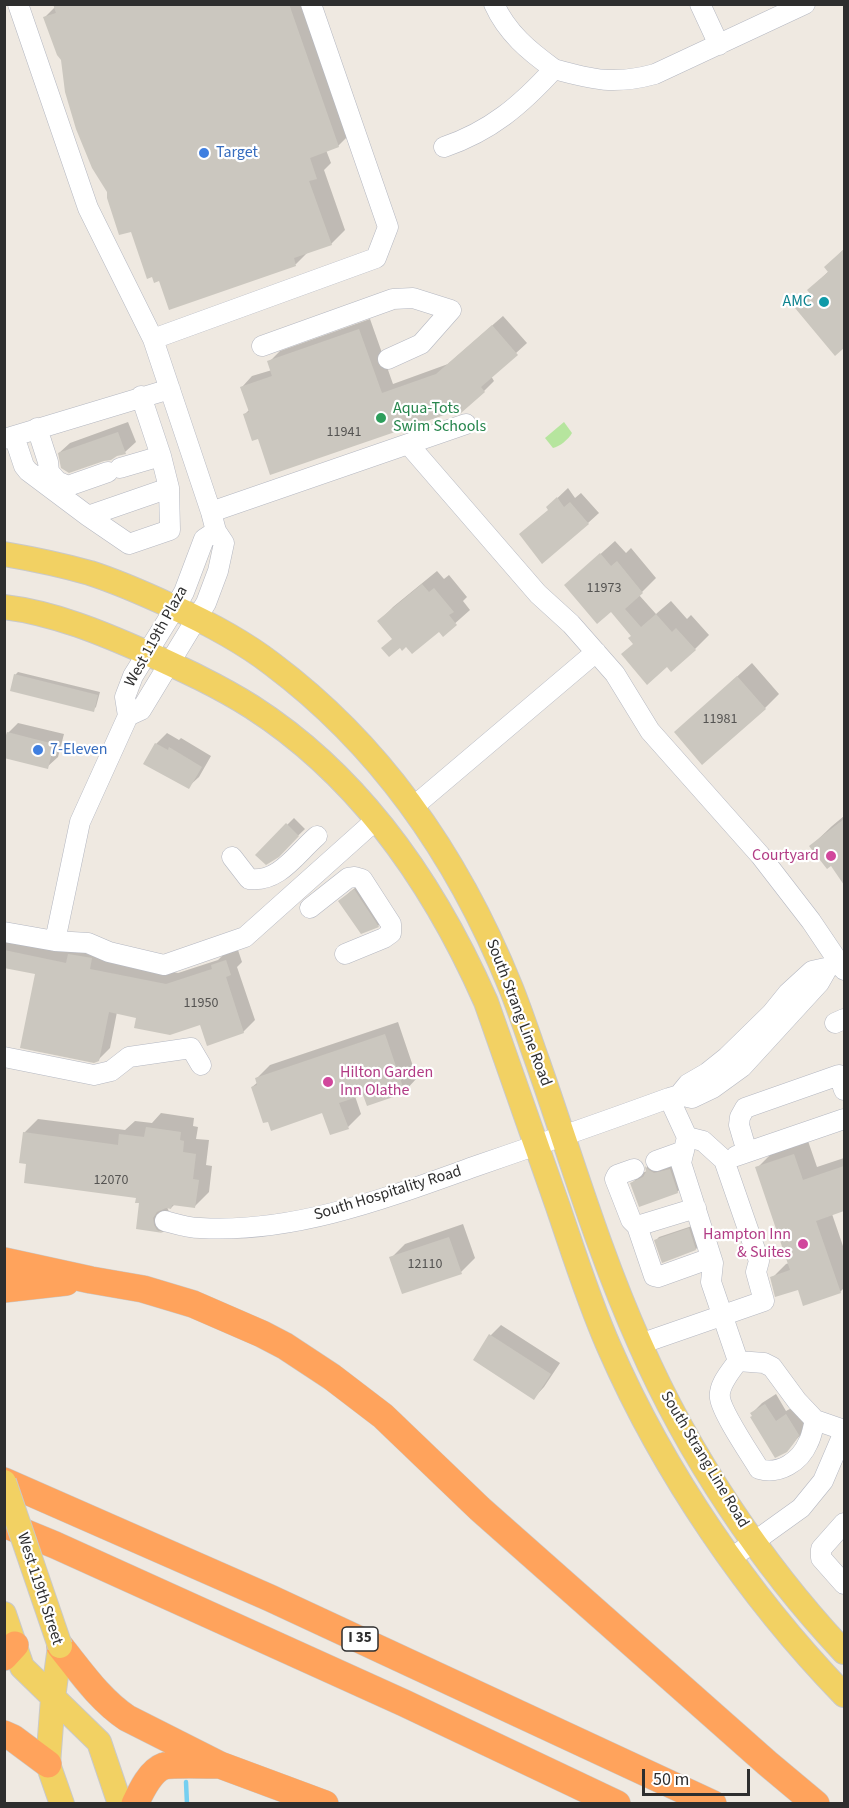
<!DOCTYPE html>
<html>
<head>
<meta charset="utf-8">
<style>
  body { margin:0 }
  #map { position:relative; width:849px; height:1808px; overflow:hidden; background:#efe9e1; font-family:"Source Sans 3",sans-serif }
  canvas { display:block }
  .frame { position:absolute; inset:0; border:6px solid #2e2e2e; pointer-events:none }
  .scale { position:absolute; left:642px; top:1769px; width:108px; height:27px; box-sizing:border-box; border:3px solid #2e2e2e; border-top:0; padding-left:8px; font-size:18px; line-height:21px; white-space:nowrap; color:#2e2e2e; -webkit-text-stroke:4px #fff; paint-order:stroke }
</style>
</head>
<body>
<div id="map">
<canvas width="849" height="1808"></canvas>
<div class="frame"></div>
<div class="scale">50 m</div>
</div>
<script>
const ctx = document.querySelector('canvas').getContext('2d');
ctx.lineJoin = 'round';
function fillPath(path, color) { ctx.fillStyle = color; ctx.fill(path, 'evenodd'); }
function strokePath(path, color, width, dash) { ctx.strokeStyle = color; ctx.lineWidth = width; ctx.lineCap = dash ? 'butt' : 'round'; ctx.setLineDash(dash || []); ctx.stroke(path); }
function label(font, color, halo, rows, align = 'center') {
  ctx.font = font + ' "Source Sans 3",sans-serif'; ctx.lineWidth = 4.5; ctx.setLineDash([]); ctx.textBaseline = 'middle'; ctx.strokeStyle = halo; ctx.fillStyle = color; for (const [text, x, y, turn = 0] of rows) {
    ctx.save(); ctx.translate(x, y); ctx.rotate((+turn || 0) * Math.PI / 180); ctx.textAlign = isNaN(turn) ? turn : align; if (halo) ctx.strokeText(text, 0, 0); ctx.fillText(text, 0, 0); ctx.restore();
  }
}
const green = new Path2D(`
  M564,422L572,433C569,439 559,447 553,448L545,438Z`);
const shadow = new Path2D(`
  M54,4H308L352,132L338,146L326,150L331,163L324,170L345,230L331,244L309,251L296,264L170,308L160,279L108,192L62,59L45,17L55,7Z
  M844,249V349L797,308L812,294L809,290L829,271L840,253Z
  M503,316L527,343L491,376L494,381L484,391L456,409L259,437L245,414L249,410L242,387L252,376L272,370L269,362L280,351L370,319L393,384L448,364Z
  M128,422L136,442L125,452L59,453L70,443Z
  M568,488L575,498L581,493L599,513L588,523L549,509L548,507Z
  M615,541L626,553L631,548L656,578L639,595L656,614L671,601L687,619L691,615L709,635L695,649L633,636L612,610L566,585Z
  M437,571L444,579L449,575L467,597L463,601L470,610L443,634L439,630L407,645L393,638L379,621L393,607Z
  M752,663L779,694L765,708L676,732Z
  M18,672L100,692L96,707L93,710L15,675Z
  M18,723L64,734L58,757L47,767L8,733Z
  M167,733L179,740L181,738L211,756L199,777L188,787L145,763L156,744Z
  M844,816V877L842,879L831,864L811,846L832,826Z
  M294,818L305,829L278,855H257Z
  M365,880L388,915L378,926L340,901L351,891Z
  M10,937L81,943L100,957L178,973L218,960L224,954L238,950L242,962L237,967L255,1020L243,1032L201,1023L138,1017L117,1012L110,1048L98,1060L37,973L4,966V943Z
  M398,1022L417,1078L404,1092L364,1093L355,1096L361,1114L348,1127L323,1112L252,1087L258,1082L256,1079L270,1065Z
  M161,1113L194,1118L193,1126L198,1127L196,1139L209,1140L206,1165L212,1166L209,1192L195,1206L175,1204L171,1208L167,1207L171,1216L176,1219L163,1232L137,1228L141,1202L138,1197L28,1163L24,1133L38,1119L125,1130L135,1121L152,1123Z
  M808,1141L817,1167L844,1158V1209L832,1214L844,1249V1288L840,1292L798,1288L772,1278L786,1264L789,1263L757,1168L771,1154Z
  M657,1157L681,1159L688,1182L677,1192L631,1184L642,1173L647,1171V1167Z
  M463,1224L475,1258L461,1272L391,1258L405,1244Z
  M692,1226L699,1246L696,1249L656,1240L659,1237Z
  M501,1325L560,1363L544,1387L534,1398L475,1360L491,1335Z
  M776,1394L786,1411L797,1405L808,1424L804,1431L786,1451L752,1413L762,1403Z`);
const stream = new Path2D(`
  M186,1782L187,1804`);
const building = new Path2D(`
  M53,4H289L339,147L310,158L317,179L309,181L332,245L294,258L296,266L169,310L159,281L154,283L152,277L147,279L131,232L119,235L107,198V192L92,168L76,129L65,92L61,60L57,55L43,17L56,13Z
  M844,249V348L835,356L795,308L811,295L807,290L828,272L824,267Z
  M492,325L518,355L481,387L485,392L461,413L458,414L456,411L270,475L258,439L252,441L243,414L249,412L240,387L272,376L267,361L359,329L382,393L436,374Z
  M118,432L126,454L117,456L111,460L104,461L69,473L61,468L58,453Z
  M557,497L564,507L570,502L589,524L542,564L519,534L548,510L546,507Z
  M600,553L611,566L617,561L643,593L625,609L641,627L656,614L672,632L676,628L696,650L671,672L667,667L647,685L621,654L633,644L628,638L631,636L611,612L597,624L564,585Z
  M422,584L429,592L434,588L454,612L449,615L457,625L443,637L439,632L412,654L406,647L402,651L400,648L389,657L381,648L392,639L377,621Z
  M14,674L98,695L94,712L10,691Z
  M737,676L766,709L702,765L674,732Z
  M7,732L54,744L48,769L4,758V741Z
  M155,743L168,750L169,747L202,767L189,789L143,764Z
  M844,819V885L831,866L827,869L809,846Z
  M286,823L299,836L279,857L266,865L255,855Z
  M354,889L379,927L361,934L338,901Z
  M4,950L66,963L68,954L92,958L90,969L166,984L212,969L211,965L226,960L231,975L226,977L244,1033L207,1046L200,1025L170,1035L134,1028L136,1018L109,1012L99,1061L94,1063L20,1048L35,974L4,968Z
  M385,1034L405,1093L367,1106L363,1095L339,1103L349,1129L330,1135L322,1113L271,1131L268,1122L263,1123L251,1087L257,1085L255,1078Z
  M146,1127L181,1132L180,1140L184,1141L183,1152L196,1154L193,1179L199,1180L195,1208L172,1205L171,1209L166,1208L157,1212L153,1218L154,1225L157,1230L163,1233L136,1229L139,1203H135L136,1198L24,1183L26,1164L19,1163L23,1132L118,1145L119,1134L144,1137Z
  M794,1154L803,1180L844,1166V1211L816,1221L841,1293L803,1306L798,1290L775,1297L770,1277L790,1270L755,1167Z
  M645,1166L649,1170L654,1173L670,1169L678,1193L639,1207L630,1183L643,1177L646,1172Z
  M689,1228L696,1250L662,1263L654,1240Z
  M449,1237L462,1274L402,1294L389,1257Z
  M489,1334L551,1374L534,1400L473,1360Z
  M765,1404L776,1421L786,1414L799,1435L794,1443L787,1452L775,1458L750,1417L752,1416L750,1413Z`);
const minor = new Path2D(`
  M18,4L88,208L153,339L211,512L216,531L224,543L218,571L206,603L141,710L128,716
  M494,4C507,33 529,51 554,69
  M700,4L719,45
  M444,147C491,131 521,105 554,69C593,80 615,85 655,74L805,4
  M153,339L376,258L388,227L311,4
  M262,346L393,299L413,298L451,310L421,344L388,359
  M37,428L48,462L49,472
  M14,436L24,466L28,471L88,516L129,544L170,530L169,488L161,456L141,396
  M4,439L170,389
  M409,445L538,594L571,624L615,674L650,731L760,855L811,921L844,970
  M120,468L161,456
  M49,472L57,481L68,486L108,472
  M211,512L466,424
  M88,516L169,488
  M413,807L596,652
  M232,857L249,879C279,883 296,854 317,836
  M310,908L348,878L355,877L362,879L391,924V933L384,938L345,954
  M4,932L55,941L88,943L109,952L164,965L245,937L377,819
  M55,941L80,822L128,716L125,697L133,676L175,608L184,592L204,539L216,531
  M835,1023L844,1019
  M4,1057L94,1075L111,1071L129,1057L191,1048L201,1065
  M679,1095L688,1084L707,1073L727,1057L771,1014L788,993L812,971L830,967
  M669,1098L687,1137L681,1163L713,1263L711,1282L738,1361
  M747,1152L739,1125L740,1117L745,1108L839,1075L844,1090
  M736,1156L844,1119
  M656,1161L684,1151
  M634,1169L617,1175L615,1179L631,1220L637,1226
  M696,1208L637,1226L654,1276L658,1277L711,1258
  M165,1221C176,1224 189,1228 200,1228C295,1234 392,1196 479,1165C543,1143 606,1121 669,1098L679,1095L692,1098L713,1088L742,1067L819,983L827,969
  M640,1344L764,1301L756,1272L759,1261L724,1160L703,1141L687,1137
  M738,1361C731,1371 718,1385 720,1398C722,1413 750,1454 759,1469C779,1475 800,1462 808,1443C812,1436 813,1427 815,1420
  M738,1361L764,1363L772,1367L797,1401L815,1420L844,1430
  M844,1523L821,1549V1558L844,1584
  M730,1559L801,1508L823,1481L844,1432`);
const major = new Path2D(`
  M4,554C33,559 62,565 90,573C118,582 145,594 171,606C206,622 241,640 272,664C384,748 459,859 511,988C521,1013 529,1038 538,1063C571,1157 599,1253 640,1344C688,1454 762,1565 844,1652
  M4,607C54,613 102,633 147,653C182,669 219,686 252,707C361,777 434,884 486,1002C510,1070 534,1138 558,1207C574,1254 589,1302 609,1347C664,1473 749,1597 844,1695
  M4,1614L22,1667L99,1742L120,1804
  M60,1646L53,1698L48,1764L62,1804`);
const highway = new Path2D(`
  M4,1261L91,1280L143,1289L193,1304L262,1334L285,1346L332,1377L383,1416L480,1509L767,1763L816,1804
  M4,1289L66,1282
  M4,1481L270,1598L713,1804
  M4,1524L55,1545L404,1703L617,1804
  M60,1646C81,1672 99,1699 127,1718L220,1765L325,1804
  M4,1657L15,1645
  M4,1734L13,1738L48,1764
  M135,1804C141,1791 150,1771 164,1766C172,1764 206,1765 217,1765`);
const majorBridge = new Path2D(`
  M4,1482L60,1646`);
const markers = [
  [204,153,6,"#3f7fe0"],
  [824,302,6,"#0f9aa8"],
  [381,418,6,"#2e9e5b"],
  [38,750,6,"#3f7fe0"],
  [831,856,6,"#d1479c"],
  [328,1082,6,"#d1479c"],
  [803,1244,6,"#d1479c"]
];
const numberNames = [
  ["11941",344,433],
  ["11973",604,589],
  ["11981",720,720],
  ["11950",201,1004],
  ["12070",111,1181],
  ["12110",425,1265]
];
const shields = [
  [360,1639,36]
];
const shieldNames = [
  ["I 35",360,1639]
];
const shopNames = [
  ["Target",216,153],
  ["7-Eleven",50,750]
];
const cultureNames = [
  ["AMC",812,302]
];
const leisureNames = [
  ["Aqua-Tots",393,409],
  ["Swim Schools",393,427]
];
const streetNames = [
  ["West 119th Plaza",157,637,-61],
  ["South Strang Line Road",518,1013,69],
  ["South Hospitality Road",388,1194,-17],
  ["South Strang Line Road",704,1460,59],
  ["West 119th Street",39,1589,72]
];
const hotelNames = [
  ["Courtyard",819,856],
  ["Hilton Garden",340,1073,"left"],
  ["Inn Olathe",340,1091,"left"],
  ["Hampton Inn",791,1235],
  ["& Suites",791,1253]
];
fillPath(green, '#b6e59e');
fillPath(shadow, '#0003');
strokePath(stream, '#75cff0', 4.5);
fillPath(building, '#cbc7bf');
strokePath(minor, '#b4b7c1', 21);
strokePath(major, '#c9c9c9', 26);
strokePath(highway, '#c9c9c9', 28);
strokePath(minor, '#fff', 20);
strokePath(major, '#f2d163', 24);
strokePath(highway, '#ffa35c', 27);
strokePath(majorBridge, '#c9c9c9', 26, []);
strokePath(majorBridge, '#f2d163', 24);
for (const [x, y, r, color] of markers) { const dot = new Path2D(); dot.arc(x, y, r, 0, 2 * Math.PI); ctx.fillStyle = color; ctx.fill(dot); strokePath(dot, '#fff', 2); }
label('14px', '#555452', null, numberNames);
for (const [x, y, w] of shields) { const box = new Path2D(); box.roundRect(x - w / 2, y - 12, w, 24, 4.5); ctx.fillStyle = '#fff'; ctx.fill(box); strokePath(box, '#2e2e2e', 1.5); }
label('bold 15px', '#2e2e2e', null, shieldNames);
label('16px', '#366cbe', '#fff', shopNames, 'left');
label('16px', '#0d838f', '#fff', cultureNames, 'right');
label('16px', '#27864d', '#fff', leisureNames, 'left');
label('16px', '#2e2e2e', '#fff', streetNames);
label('16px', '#b23c85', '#fff', hotelNames, 'right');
</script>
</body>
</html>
